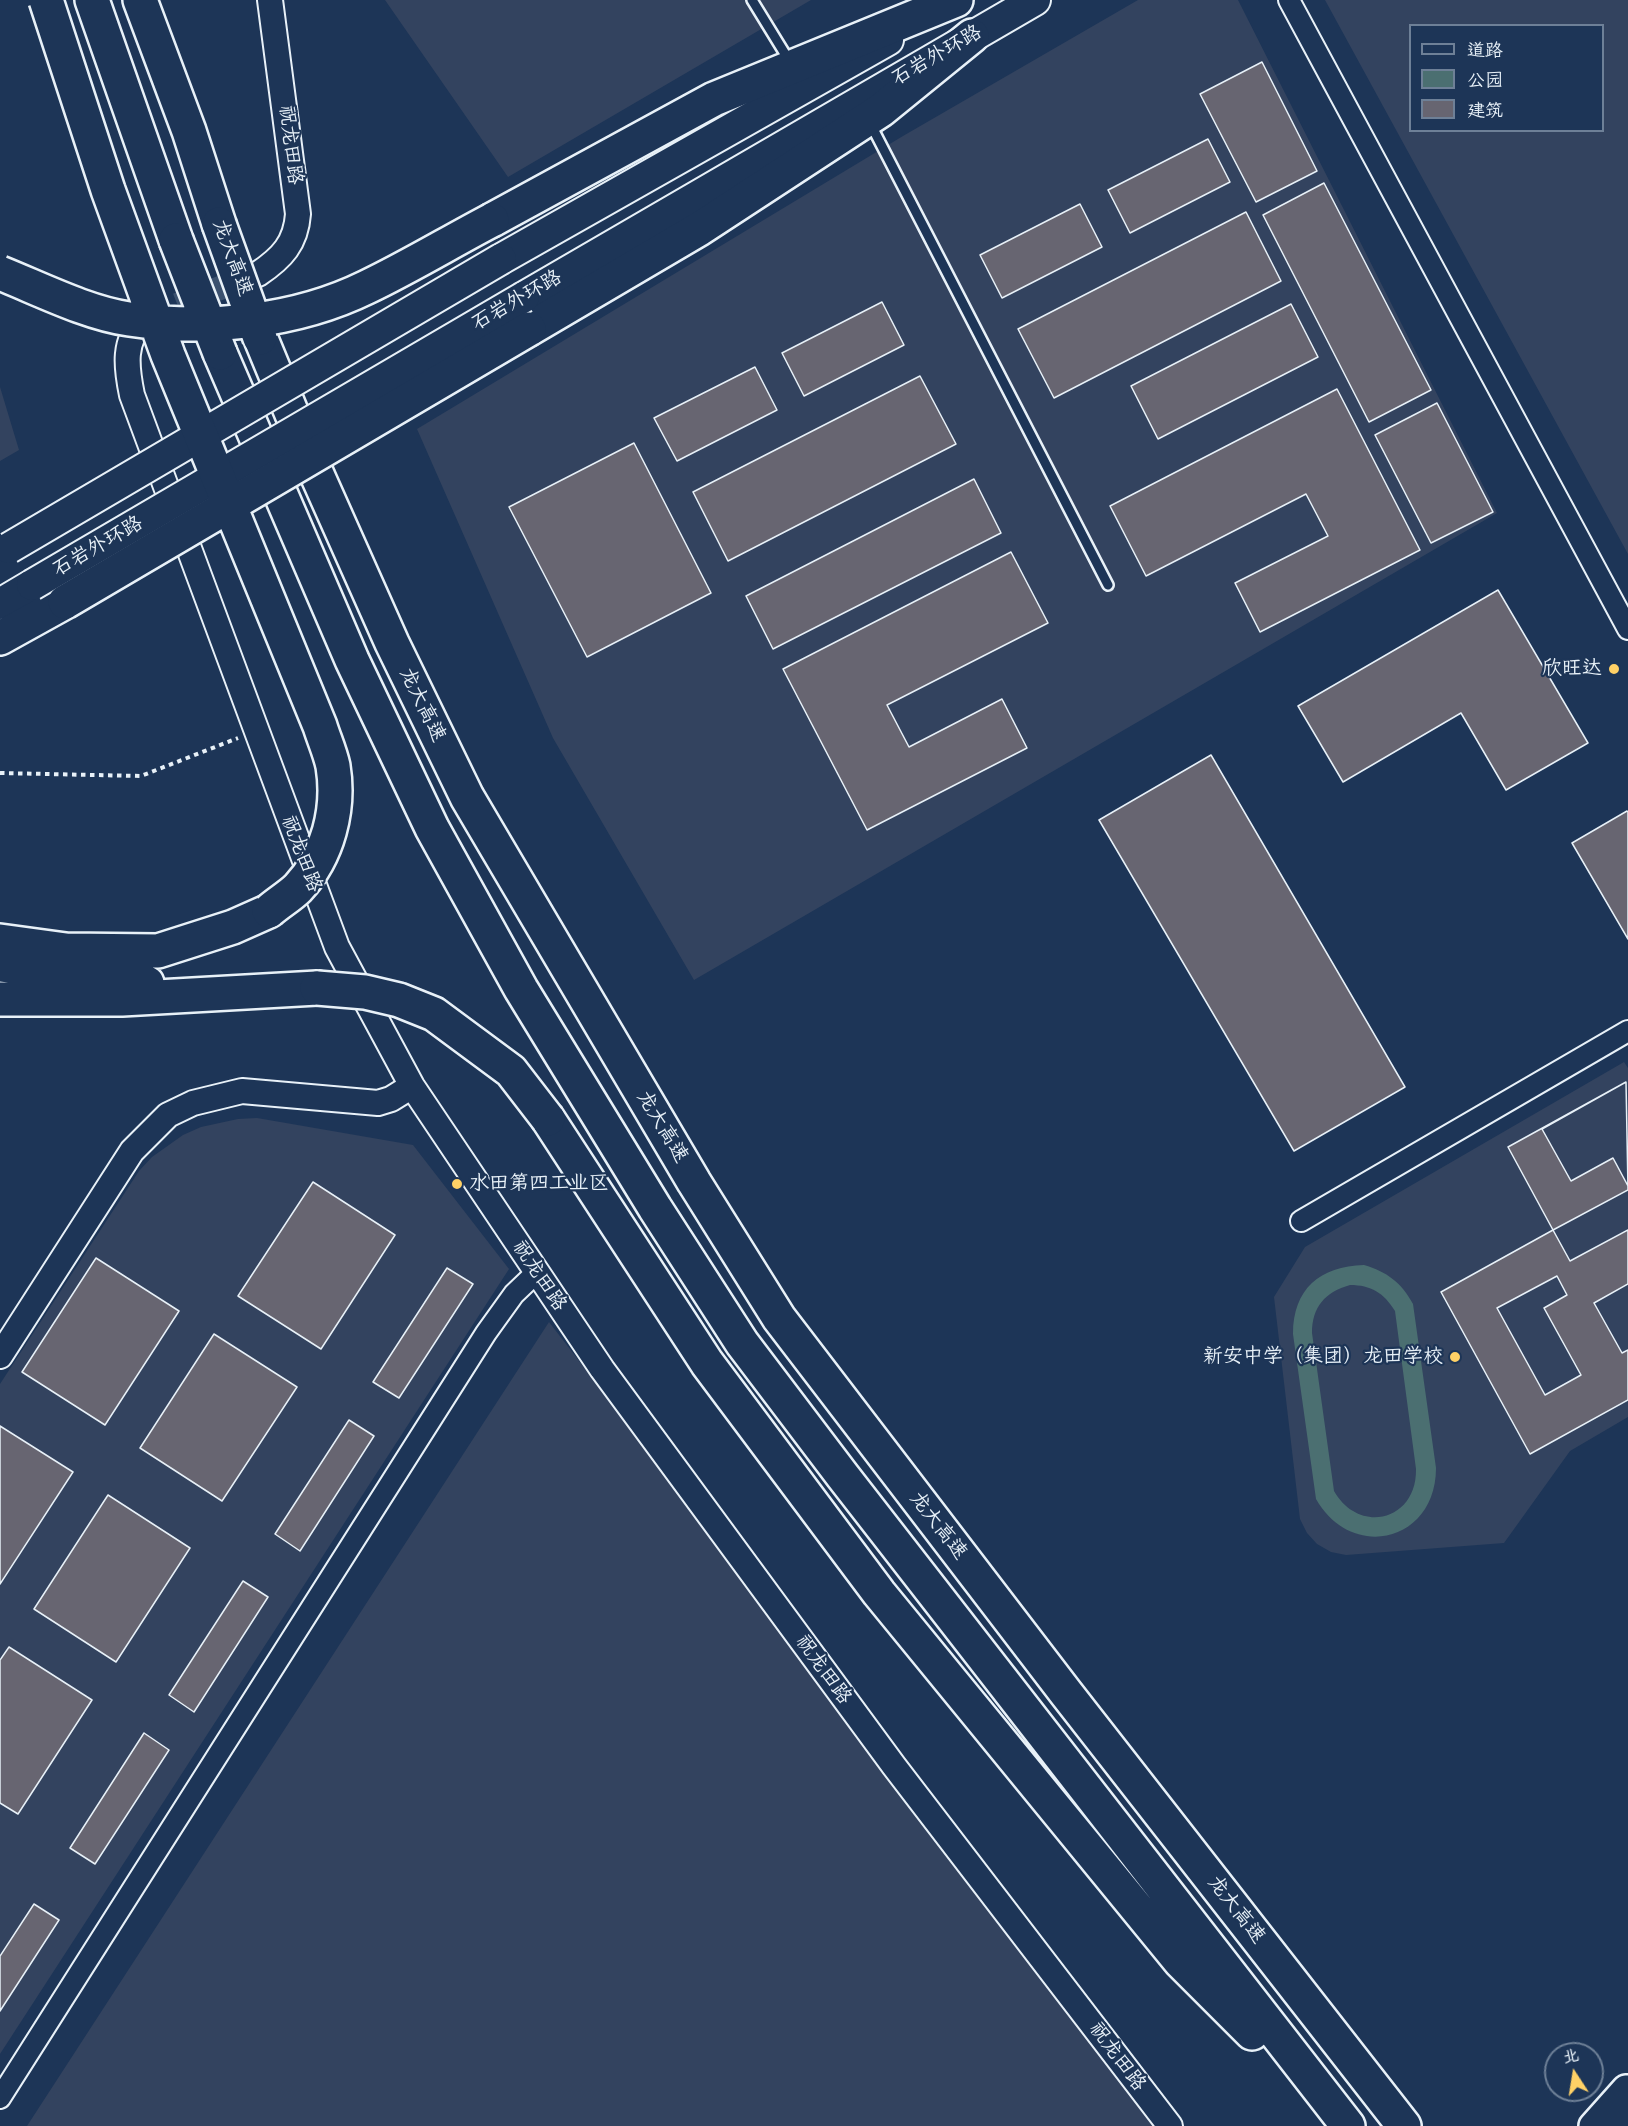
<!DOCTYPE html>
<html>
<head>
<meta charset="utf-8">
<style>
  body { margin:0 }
  #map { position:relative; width:1628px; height:2126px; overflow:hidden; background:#1d3557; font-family:Itim,"LXGW WenKai TC",sans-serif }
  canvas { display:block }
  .legend { position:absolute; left:1409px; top:24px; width:195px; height:108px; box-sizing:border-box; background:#1d3557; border:2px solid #6e8097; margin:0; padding:8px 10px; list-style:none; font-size:18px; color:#e8f1f8 }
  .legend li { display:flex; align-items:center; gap:12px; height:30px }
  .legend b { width:30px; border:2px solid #6e8097 }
  .north { position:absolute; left:1544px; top:2042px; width:60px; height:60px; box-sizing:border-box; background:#1d3557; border:2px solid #6e8097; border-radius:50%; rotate:348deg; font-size:16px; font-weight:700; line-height:24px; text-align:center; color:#e8f1f8 }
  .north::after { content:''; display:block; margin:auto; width:21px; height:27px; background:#ffd166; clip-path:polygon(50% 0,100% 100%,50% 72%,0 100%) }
</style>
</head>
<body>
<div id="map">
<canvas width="1628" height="2126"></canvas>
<ul class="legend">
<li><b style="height:8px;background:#1d3557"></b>道路</li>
<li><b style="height:16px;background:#4b6f71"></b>公园</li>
<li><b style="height:16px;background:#676571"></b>建筑</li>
</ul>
<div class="north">北</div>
</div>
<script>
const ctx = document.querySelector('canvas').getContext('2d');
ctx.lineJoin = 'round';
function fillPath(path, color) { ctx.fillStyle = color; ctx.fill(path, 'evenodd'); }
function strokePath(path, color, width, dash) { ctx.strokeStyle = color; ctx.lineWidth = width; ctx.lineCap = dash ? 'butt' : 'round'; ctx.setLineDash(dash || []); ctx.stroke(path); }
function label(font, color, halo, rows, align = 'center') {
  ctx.font = font + ' Itim,"LXGW WenKai TC",sans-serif'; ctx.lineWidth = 4.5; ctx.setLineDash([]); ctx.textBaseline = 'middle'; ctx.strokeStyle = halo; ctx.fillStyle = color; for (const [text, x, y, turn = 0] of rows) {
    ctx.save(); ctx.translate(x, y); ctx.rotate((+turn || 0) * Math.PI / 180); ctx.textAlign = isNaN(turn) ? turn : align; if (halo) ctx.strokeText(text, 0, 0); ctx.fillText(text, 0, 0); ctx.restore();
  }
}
const built = new Path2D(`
  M385,0H811L508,177Z
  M1138,0H1238L1497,513L694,980L553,738L417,429L903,136Z
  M1325,0H1628V554ZM1410,26H1602V130H1410Z
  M0,387L19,450L0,461Z
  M1624,1062L1628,1068V1417L1570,1451L1504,1543L1346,1555L1331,1552L1317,1544L1307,1533L1300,1519L1274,1297L1305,1247Z
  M257,1118L413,1145L509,1269L0,2054V1384L139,1171L152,1157L183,1135L201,1127L238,1119Z
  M549,1322L965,1859L1170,2126H27Z`);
const green = new Path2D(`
  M1364,1265C1387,1272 1401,1282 1413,1304L1436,1468C1436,1542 1352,1562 1316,1499L1293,1334C1293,1289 1320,1266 1364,1265ZM1350,1285C1371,1285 1384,1293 1395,1311L1416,1469C1417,1521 1359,1535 1334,1491L1312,1333C1312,1307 1325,1292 1350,1285Z`);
const building = new Path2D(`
  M1262,62L1317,171L1256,202L1200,94Z
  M1208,139L1230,182L1130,233L1108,190Z
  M1324,183L1431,390L1369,422L1263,215Z
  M1080,204L1102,247L1002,298L980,255Z
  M1246,212L1281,281L1054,398L1018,329Z
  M882,302L904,345L804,396L782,353Z
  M1291,304L1318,357L1158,439L1131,386Z
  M755,367L777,410L677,461L654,418Z
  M920,376L956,444L728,561L693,492Z
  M1337,389L1420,550L1260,632L1235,583L1328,536L1306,494L1146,576L1110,506Z
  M1437,403L1493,512L1431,543L1375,435Z
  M634,443L711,593L587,657L509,507Z
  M974,479L1001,533L773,649L746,596Z
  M1011,552L1048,623L887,705L909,747L1002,699L1027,748L867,830L783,669Z
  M1498,590L1588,743L1506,790L1461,713L1343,782L1298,706Z
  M1211,755L1405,1087L1294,1151L1099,820Z
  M1627,811L1628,812V939L1572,843Z
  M1626,1082L1628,1186L1613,1158L1571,1181L1542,1129Z
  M1626,1082L1628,1190L1553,1230L1508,1147Z
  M313,1182L395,1235L321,1349L238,1296Z
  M1553,1230L1570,1261L1628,1230V1284L1594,1303L1622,1353L1628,1350V1400L1530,1454L1441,1292ZM1557,1276L1567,1295L1544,1308L1581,1375L1545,1395L1497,1308Z
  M96,1258L179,1311L105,1425L22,1372Z
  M447,1268L473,1284L399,1398L373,1382Z
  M214,1334L297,1387L222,1501L140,1448Z
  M349,1420L374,1436L300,1551L275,1534Z
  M0,1426L73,1472L0,1584Z
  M108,1495L190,1548L116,1662L34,1609Z
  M243,1581L268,1597L194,1712L169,1695Z
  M9,1647L92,1700L18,1814L0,1803V1660Z
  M144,1733L169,1750L95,1864L70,1848Z
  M34,1904L59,1920L0,2011V1956Z`);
const tertiaryTunnel = new Path2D(`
  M144,318L253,275`);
const path = new Path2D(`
  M0,773L141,776L238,738`);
const service = new Path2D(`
  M752,0L790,62
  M870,123L1108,585`);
const minor = new Path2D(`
  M1289,0L1628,629
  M1301,1221L1628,1031
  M0,2098L486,1333L514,1294L536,1273`);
const tertiary = new Path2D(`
  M258,274C282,258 296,243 298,214L270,0
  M144,318C123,342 126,366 132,395L337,947L412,1086L602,1369L894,1766L1170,2126
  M0,1356L132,1151L168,1115L193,1103L242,1091L378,1103L391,1099L412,1086`);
const secondary = new Path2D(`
  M1593,2126L1626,2089
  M1623,2126L1626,2089`);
const primary = new Path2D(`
  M501,259L888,40
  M524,297L1035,0
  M0,604L32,585`);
const motorway = new Path2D(`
  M92,0L176,240
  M140,0L189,131L219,224
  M492,220L714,99L956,0
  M529,329L699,229L881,110L972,36
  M261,339L318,477L392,643L467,797L694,1182L779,1318L1066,1693L1404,2126
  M220,353L352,660L432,828L521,989L655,1208L742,1343L842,1475L1348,2126
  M0,638L65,602
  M0,941L66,950L158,951L233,927L269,911
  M0,965L147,983
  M0,999H122L317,988
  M548,1119L707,1363L879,1593L1180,1961L1252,2033`);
const primaryBridge = new Path2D(`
  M9,548L501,259
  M32,585L524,297`);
const motorwayBridge = new Path2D(`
  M46,0L108,190L168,355L320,726C324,739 330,752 333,766C340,809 328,856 298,888C290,896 278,903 269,911
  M219,224L260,338
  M176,240L220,353
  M0,273C40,289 87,313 129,319C207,331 296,322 367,287C409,267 450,242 492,220
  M65,602L529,329
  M317,988L365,992L399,1000L434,1014L511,1071L548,1119`);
const markers = [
  [1614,669,6,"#ffd166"],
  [457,1184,6,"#ffd166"],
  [1455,1357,6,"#ffd166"]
];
const streetNames = [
  ["石岩外环路",937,56,-30],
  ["祝龙田路",290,145,83],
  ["龙大高速",232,258,70],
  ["石岩外环路",517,301,-30],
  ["石岩外环路",98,547,-30],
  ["龙大高速",422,705,64],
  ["祝龙田路",301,854,69],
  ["龙大高速",662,1127,59],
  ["祝龙田路",539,1276,56],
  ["龙大高速",938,1526,52],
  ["祝龙田路",823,1670,54],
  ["龙大高速",1236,1910,52],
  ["祝龙田路",1117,2057,53]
];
const poiNames = [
  ["欣旺达",1602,669],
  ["水田第四工业区",469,1184,"left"],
  ["新安中学（集团）龙田学校",1443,1357]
];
fillPath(built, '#33435f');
fillPath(green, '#4b6f71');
fillPath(building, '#676571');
strokePath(building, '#e8f1f8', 1.5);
strokePath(tertiaryTunnel, '#3b516f', 24, [24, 12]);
strokePath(service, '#e8f1f8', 14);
strokePath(minor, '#e8f1f8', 24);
strokePath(tertiary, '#e8f1f8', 28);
strokePath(secondary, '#e8f1f8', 32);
strokePath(primary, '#e8f1f8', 34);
strokePath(motorway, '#e8f1f8', 38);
strokePath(path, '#e8f1f8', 4, [4.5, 4.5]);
strokePath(service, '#1d3557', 9);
strokePath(minor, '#1d3557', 20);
strokePath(tertiary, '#1d3557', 24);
strokePath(secondary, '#1d3557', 27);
strokePath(primary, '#1d3557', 30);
strokePath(motorway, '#1d3557', 33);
strokePath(primaryBridge, '#e8f1f8', 34, []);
strokePath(motorwayBridge, '#e8f1f8', 38, []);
strokePath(primaryBridge, '#1d3557', 30);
strokePath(motorwayBridge, '#1d3557', 33);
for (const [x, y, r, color] of markers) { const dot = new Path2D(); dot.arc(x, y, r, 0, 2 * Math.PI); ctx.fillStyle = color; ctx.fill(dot); strokePath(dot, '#1d3557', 2); }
label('20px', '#e8f1f8', '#1d3557', streetNames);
label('20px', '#e8f1f8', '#1d3557', poiNames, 'right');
</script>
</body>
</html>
